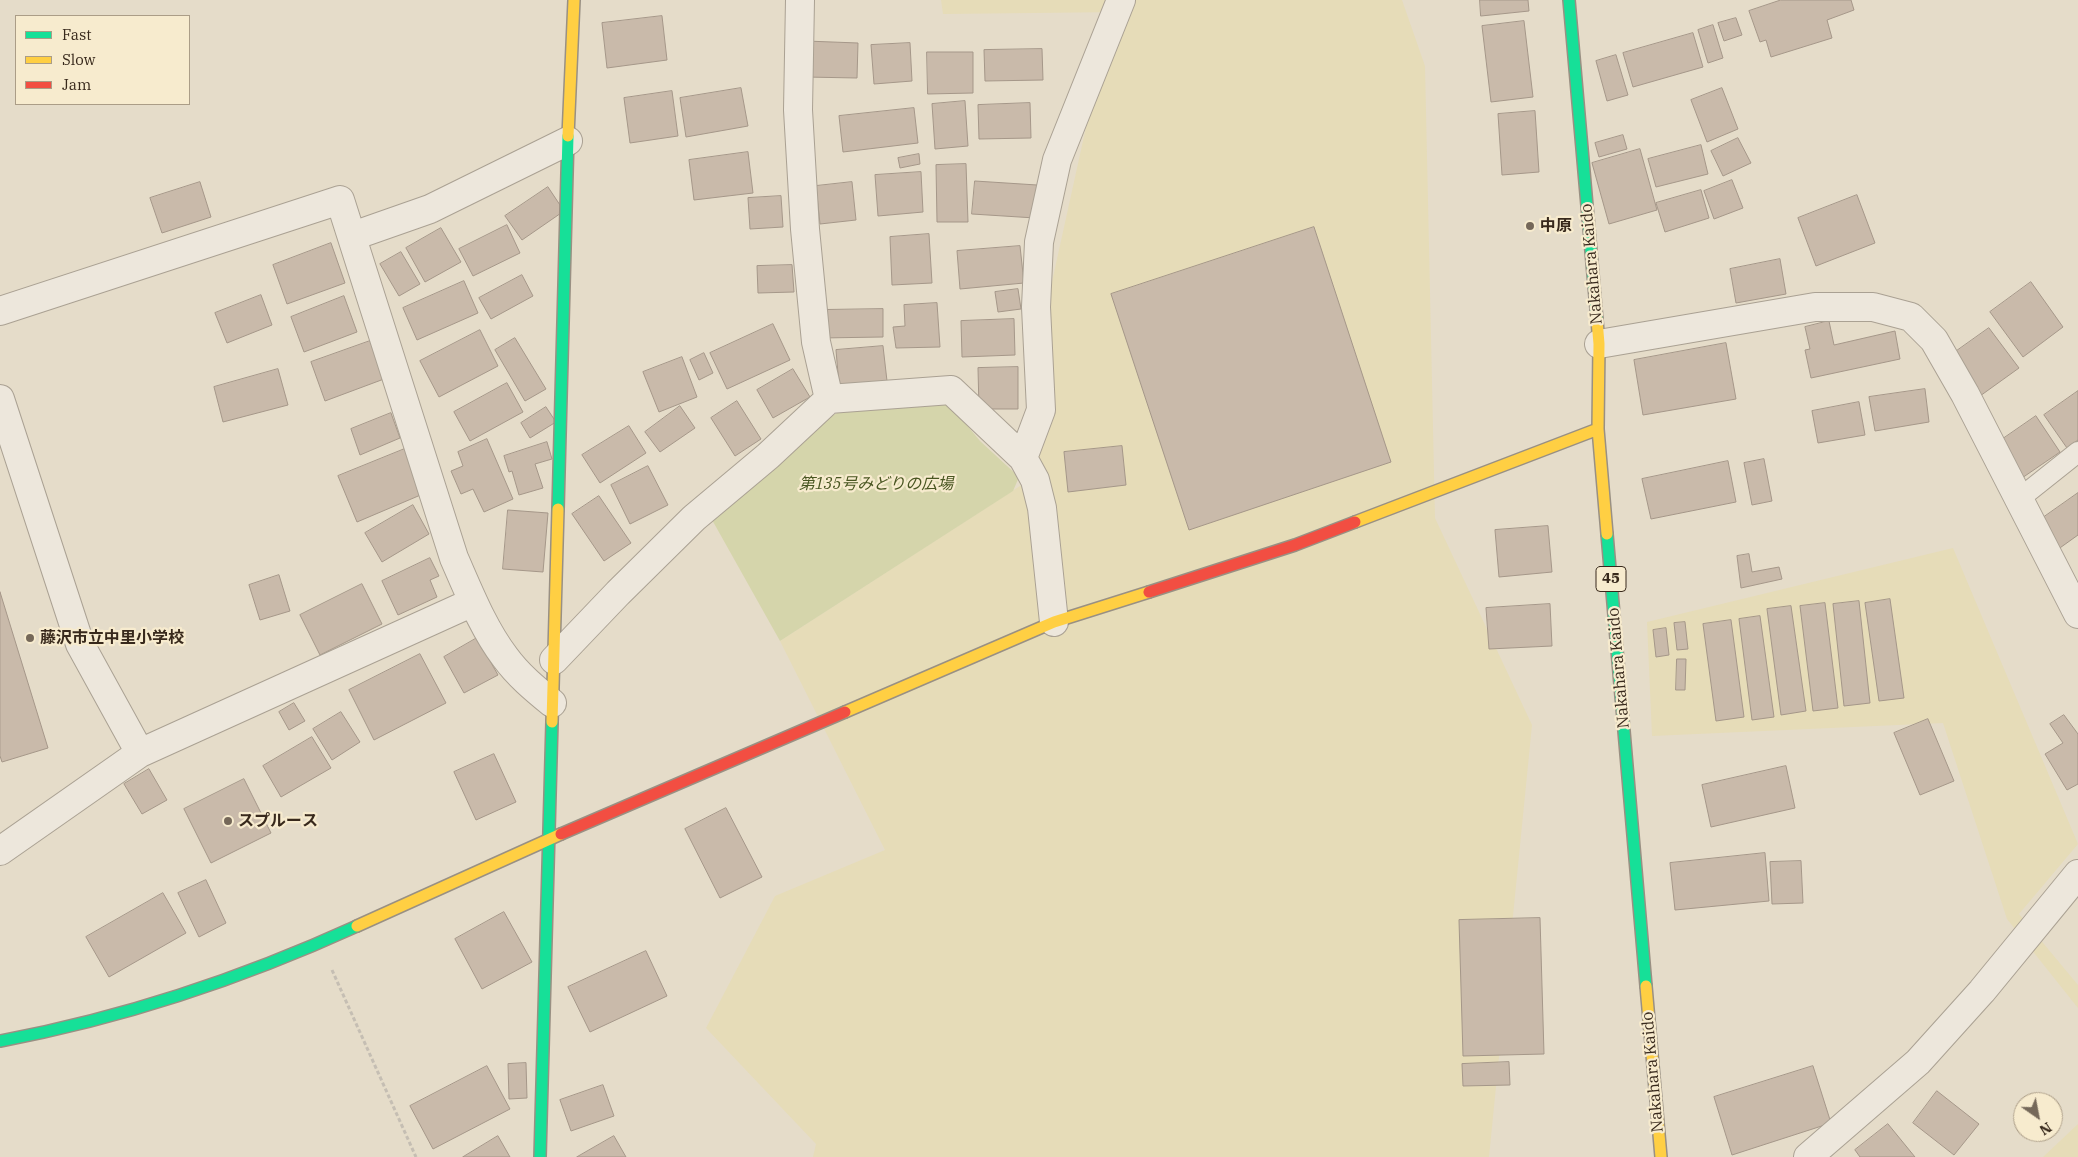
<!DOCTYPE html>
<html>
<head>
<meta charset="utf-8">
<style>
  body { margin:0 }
  #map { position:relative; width:2078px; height:1157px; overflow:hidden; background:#e5dcc9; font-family:"IBM Plex Serif",serif }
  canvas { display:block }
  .legend { position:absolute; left:15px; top:15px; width:175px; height:90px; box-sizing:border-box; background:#f7ebce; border:1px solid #ab9d87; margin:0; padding:6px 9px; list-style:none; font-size:15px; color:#38291c }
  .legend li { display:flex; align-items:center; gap:10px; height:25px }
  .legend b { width:25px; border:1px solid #ab9d87 }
  .north { position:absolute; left:2013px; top:1092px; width:50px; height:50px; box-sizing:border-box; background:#f7ebce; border:1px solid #ab9d87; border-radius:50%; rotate:147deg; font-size:14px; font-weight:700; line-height:20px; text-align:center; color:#38291c }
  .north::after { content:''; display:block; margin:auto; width:18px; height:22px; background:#756859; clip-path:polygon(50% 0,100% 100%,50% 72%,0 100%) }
</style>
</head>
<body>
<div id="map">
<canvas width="2078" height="1157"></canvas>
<ul class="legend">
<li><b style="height:6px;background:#16e098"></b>Fast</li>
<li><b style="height:6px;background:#ffcf43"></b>Slow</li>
<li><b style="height:6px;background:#f24e42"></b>Jam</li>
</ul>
<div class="north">N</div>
</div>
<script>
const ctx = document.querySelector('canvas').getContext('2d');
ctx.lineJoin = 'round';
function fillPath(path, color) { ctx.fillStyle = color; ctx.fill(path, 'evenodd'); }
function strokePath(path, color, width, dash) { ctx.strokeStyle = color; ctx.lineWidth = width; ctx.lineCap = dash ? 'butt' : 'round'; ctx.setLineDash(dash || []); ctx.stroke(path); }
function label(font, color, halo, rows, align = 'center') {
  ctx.font = font + ' "IBM Plex Serif","Noto Sans JP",serif'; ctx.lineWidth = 4.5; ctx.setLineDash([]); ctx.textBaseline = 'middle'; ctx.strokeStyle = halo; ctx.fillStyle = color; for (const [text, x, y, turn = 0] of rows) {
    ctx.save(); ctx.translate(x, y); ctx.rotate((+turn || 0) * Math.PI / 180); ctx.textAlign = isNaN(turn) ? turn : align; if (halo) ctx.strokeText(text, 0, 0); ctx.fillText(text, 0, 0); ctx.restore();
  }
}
const farmland = new Path2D(`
  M941,0H1402L1425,66L1435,518L1532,725L1489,1157H813L816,1144L706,1028L775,896L885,850L780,641L1023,484L1033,368L1094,91L1123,12L943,14Z
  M1953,548L2078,844L2019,914L2078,985V1008L2007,919L1943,723L1652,736L1647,622Z
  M2078,1124V1157H2043Z`);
const green = new Path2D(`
  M947,401L980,441L1019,477L1013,491L780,641L711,518L829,418L847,407Z`);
const building = new Path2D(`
  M1480,0H1528L1529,11L1481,16Z
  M1781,0H1851L1854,10L1827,20L1832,38L1771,57L1766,40L1760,42L1749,11Z
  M662,16L667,60L607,68L602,23Z
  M1736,18L1742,35L1724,41L1718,23Z
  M1524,21L1533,97L1491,102L1482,26Z
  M1713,25L1723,58L1708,63L1698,30Z
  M1693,33L1703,67L1633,87L1623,53Z
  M806,41L858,43L857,78L805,77Z
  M910,43L912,81L874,84L871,45Z
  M1042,49L1043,80L985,81L984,50Z
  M927,52H973V93L928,94Z
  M1616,55L1628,95L1607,101L1596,61Z
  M741,88L748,126L686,137L680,98Z
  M1722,88L1738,129L1707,142L1691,100Z
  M672,91L678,136L630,143L624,98Z
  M965,101L968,146L935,149L932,104Z
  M1030,103L1031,138L979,139L978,105Z
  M914,108L918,143L843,152L839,116Z
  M1535,111L1539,172L1502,175L1498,114Z
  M1623,135L1627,149L1599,157L1595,143Z
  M1738,138L1751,163L1723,176L1711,151Z
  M1701,145L1708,174L1656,187L1648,159Z
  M1640,149L1657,210L1609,224L1592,163Z
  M748,152L753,193L694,200L689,160Z
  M919,154L920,164L900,168L898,158Z
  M966,164L968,222H937L936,165Z
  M921,172L923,212L878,216L875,175Z
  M1732,180L1743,208L1714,219L1704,191Z
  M975,181L1037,185L1035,218L972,214Z
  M200,182L211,217L162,233L150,198Z
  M852,182L856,220L820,224L816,186Z
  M548,187L564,211L522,240L505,216Z
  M1701,190L1709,218L1665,232L1656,203Z
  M1857,195L1875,243L1816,266L1798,218Z
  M781,196L783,227L750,229L748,198Z
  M507,225L520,253L473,276L459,249Z
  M1314,227L1391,462L1189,530L1111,294Z
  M441,228L461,262L425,282L406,248Z
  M929,234L932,283L892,285L890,237Z
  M331,243L345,283L287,304L273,265Z
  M1020,246L1024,283L960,289L957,251Z
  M401,252L420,284L399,296L380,264Z
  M1780,259L1786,294L1736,303L1730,269Z
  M792,265L794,292L758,293L757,266Z
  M522,275L533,296L491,319L479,298Z
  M464,281L478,313L417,340L403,308Z
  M2031,282L2063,327L2023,357L1990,312Z
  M1018,289L1021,309L998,312L995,292Z
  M261,295L272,325L227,343L215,313Z
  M344,296L357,332L304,352L291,317Z
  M937,303L940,347L896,348L893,327L905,326L904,305Z
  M883,309V337L821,338V310Z
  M1014,319L1015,355L962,357L961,321Z
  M1829,321L1834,345L1895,331L1900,359L1811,378L1805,350L1810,349L1805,327Z
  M773,324L790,360L727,389L710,353Z
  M1989,328L2019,368L1980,396L1951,355Z
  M480,330L498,366L439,397L420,361Z
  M515,338L546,389L525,401L495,350Z
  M370,341L384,379L325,401L311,362Z
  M1726,343L1736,399L1643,415L1634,360Z
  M883,346L887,381L839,385L836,350Z
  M704,353L713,373L699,380L690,360Z
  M682,357L697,397L659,412L643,372Z
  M1018,367V409H979L978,368Z
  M278,369L288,405L223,422L214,387Z
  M793,369L810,397L773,418L757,390Z
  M507,383L523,412L470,441L454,412Z
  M1925,389L1929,422L1875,431L1869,397Z
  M2078,391V440L2067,448L2044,415Z
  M737,401L761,439L735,456L711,418Z
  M1859,402L1865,435L1818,443L1812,411Z
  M680,406L695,428L660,452L645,432Z
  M546,407L556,422L530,438L521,423Z
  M391,413L400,438L360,455L351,429Z
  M2036,416L2060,452L2022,478L1997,443Z
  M629,426L646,453L600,483L582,455Z
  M487,439L513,499L484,512L473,489L461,494L451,471L463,466L458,452Z
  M547,442L552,459L535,464L543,488L519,495L512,471L509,472L504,456Z
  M412,446L430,491L357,522L338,476Z
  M1122,446L1126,485L1068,492L1064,452Z
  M1764,459L1772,501L1752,505L1744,463Z
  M1728,461L1736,502L1651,519L1642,479Z
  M648,466L668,505L630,524L611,485Z
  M2078,493V535L2057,550L2037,522Z
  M599,496L631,543L604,561L572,514Z
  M413,505L429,534L382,562L365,533Z
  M508,510L548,513L543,572L503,569Z
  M1548,526L1552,572L1499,577L1495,530Z
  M1749,554L1752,572L1779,567L1782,579L1741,588L1737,556Z
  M430,558L439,576L430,580L437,597L398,615L382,581Z
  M279,575L290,611L260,620L249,585Z
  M362,584L382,624L320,655L300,615Z
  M0,592L48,748L2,762L0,756Z
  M1890,599L1904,698L1879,701L1865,603Z
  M1859,601L1870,703L1844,706L1833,604Z
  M1825,603L1838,708L1813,711L1800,606Z
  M1550,604L1552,646L1489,649L1486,608Z
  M1791,606L1806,711L1781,715L1767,609Z
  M1760,616L1774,717L1752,720L1739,619Z
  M1731,620L1744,717L1716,721L1703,624Z
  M1685,622L1688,649L1677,650L1674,623Z
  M1666,628L1669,655L1656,657L1653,630Z
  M477,638L498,675L464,693L444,657Z
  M420,654L446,703L374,740L349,690Z
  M1677,659H1686L1685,690H1676Z
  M294,703L305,721L289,730L279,712Z
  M341,712L360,742L332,760L313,729Z
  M2064,715L2078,734V784L2067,790L2045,754L2063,743L2050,724Z
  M1928,719L1954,781L1920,795L1894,733Z
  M312,737L331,768L281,797L263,766Z
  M494,754L516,802L476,820L454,772Z
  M1786,766L1795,808L1711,827L1702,785Z
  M149,769L167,800L142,814L124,784Z
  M244,779L271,833L211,863L184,809Z
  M726,808L762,877L720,898L685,829Z
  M1765,853L1769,901L1675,910L1670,863Z
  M1801,861L1803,903L1772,904L1770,862Z
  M206,880L226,923L199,937L178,893Z
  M163,893L186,933L109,977L86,937Z
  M504,912L532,962L482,989L455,939Z
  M1540,918L1544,1054L1463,1056L1459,920Z
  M646,951L667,996L590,1032L568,987Z
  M1509,1062L1510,1085L1463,1086L1462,1064Z
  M526,1063L527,1098L509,1099L508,1064Z
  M487,1066L510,1109L433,1149L410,1106Z
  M1813,1066L1831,1123L1732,1155L1714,1097Z
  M603,1085L614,1116L571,1131L560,1100Z
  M1937,1091L1979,1124L1954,1155L1913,1123Z
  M1888,1124L1915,1157H1860L1855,1150Z
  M498,1136L510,1157H463Z
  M614,1136L626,1157H577Z`);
const path = new Path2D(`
  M332,970L416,1157`);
const lane = new Path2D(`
  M2019,499L2078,452`);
const street = new Path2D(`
  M800,0L798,110L805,229L816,342L829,399
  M353,236L430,209L568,141
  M0,311L340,200L454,558C469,592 483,628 505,657C518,675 535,689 552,703
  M1599,344L1815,307H1873L1911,317L1934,340L1965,394L2078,614
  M0,399L80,644L140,753
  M1054,622L1042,508L1035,480L1023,458L1041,410L1036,307L1039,242L1057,160L1121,0
  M554,660L618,593L694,518L768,456L829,399L951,390L1023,458
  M0,851L140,753L473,602
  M1808,1157L1918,1062L1982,991L2078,874`);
const fast = new Path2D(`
  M1569,0L1597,320
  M558,509L568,136
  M1607,534L1646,986
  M0,1041C123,1018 243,978 357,926
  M540,1157L552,722`);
const slow = new Path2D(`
  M568,136L574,0
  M1597,320L1599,344L1598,429L1607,534
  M1355,522L1598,429
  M845,712L1054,622L1149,592
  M552,722L558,509
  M357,926L561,834
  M1646,986L1661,1157`);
const jam = new Path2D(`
  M1149,592L1295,545L1355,522
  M561,834L845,712`);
const markers = [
  [1530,226,5,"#756859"],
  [30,638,5,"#756859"],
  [228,821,5,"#756859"]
];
const shields = [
  [1611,579,30]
];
const shieldNames = [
  ["45",1611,579]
];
const poiNames = [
  ["中原",1540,226],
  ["藤沢市立中里小学校",40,638],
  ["スプルース",238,821]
];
const streetNames = [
  ["Nakahara Kaido",1592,264,-95],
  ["Nakahara Kaido",1619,668,-95],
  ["Nakahara Kaido",1653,1072,-95]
];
const parkNames = [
  ["第135号みどりの広場",876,484]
];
fillPath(farmland, '#e6dcb8');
fillPath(green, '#d5d5ab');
fillPath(building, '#c9baaa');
strokePath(building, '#a59789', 1);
strokePath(lane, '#aaa193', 22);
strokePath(street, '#aaa193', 30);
strokePath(fast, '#999083', 14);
strokePath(slow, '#999083', 14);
strokePath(jam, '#999083', 14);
strokePath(path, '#c5beb3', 3, [4, 2.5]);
strokePath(lane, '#ede7dc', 20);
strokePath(street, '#ede7dc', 28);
strokePath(fast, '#16e098', 11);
strokePath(slow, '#ffcf43', 11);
strokePath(jam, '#f24e42', 11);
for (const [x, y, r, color] of markers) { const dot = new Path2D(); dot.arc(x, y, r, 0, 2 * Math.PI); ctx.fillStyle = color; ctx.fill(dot); strokePath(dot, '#f7ebce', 2); }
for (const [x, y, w] of shields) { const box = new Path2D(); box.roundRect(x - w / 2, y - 12.5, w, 25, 4); ctx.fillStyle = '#f7ebce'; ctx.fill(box); strokePath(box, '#38291c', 1); }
label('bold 15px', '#38291c', null, shieldNames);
label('bold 16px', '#38291c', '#f7ebce', poiNames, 'left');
label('16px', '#38291c', '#f7ebce', streetNames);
label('italic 16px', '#495621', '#f7ebce', parkNames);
</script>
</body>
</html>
